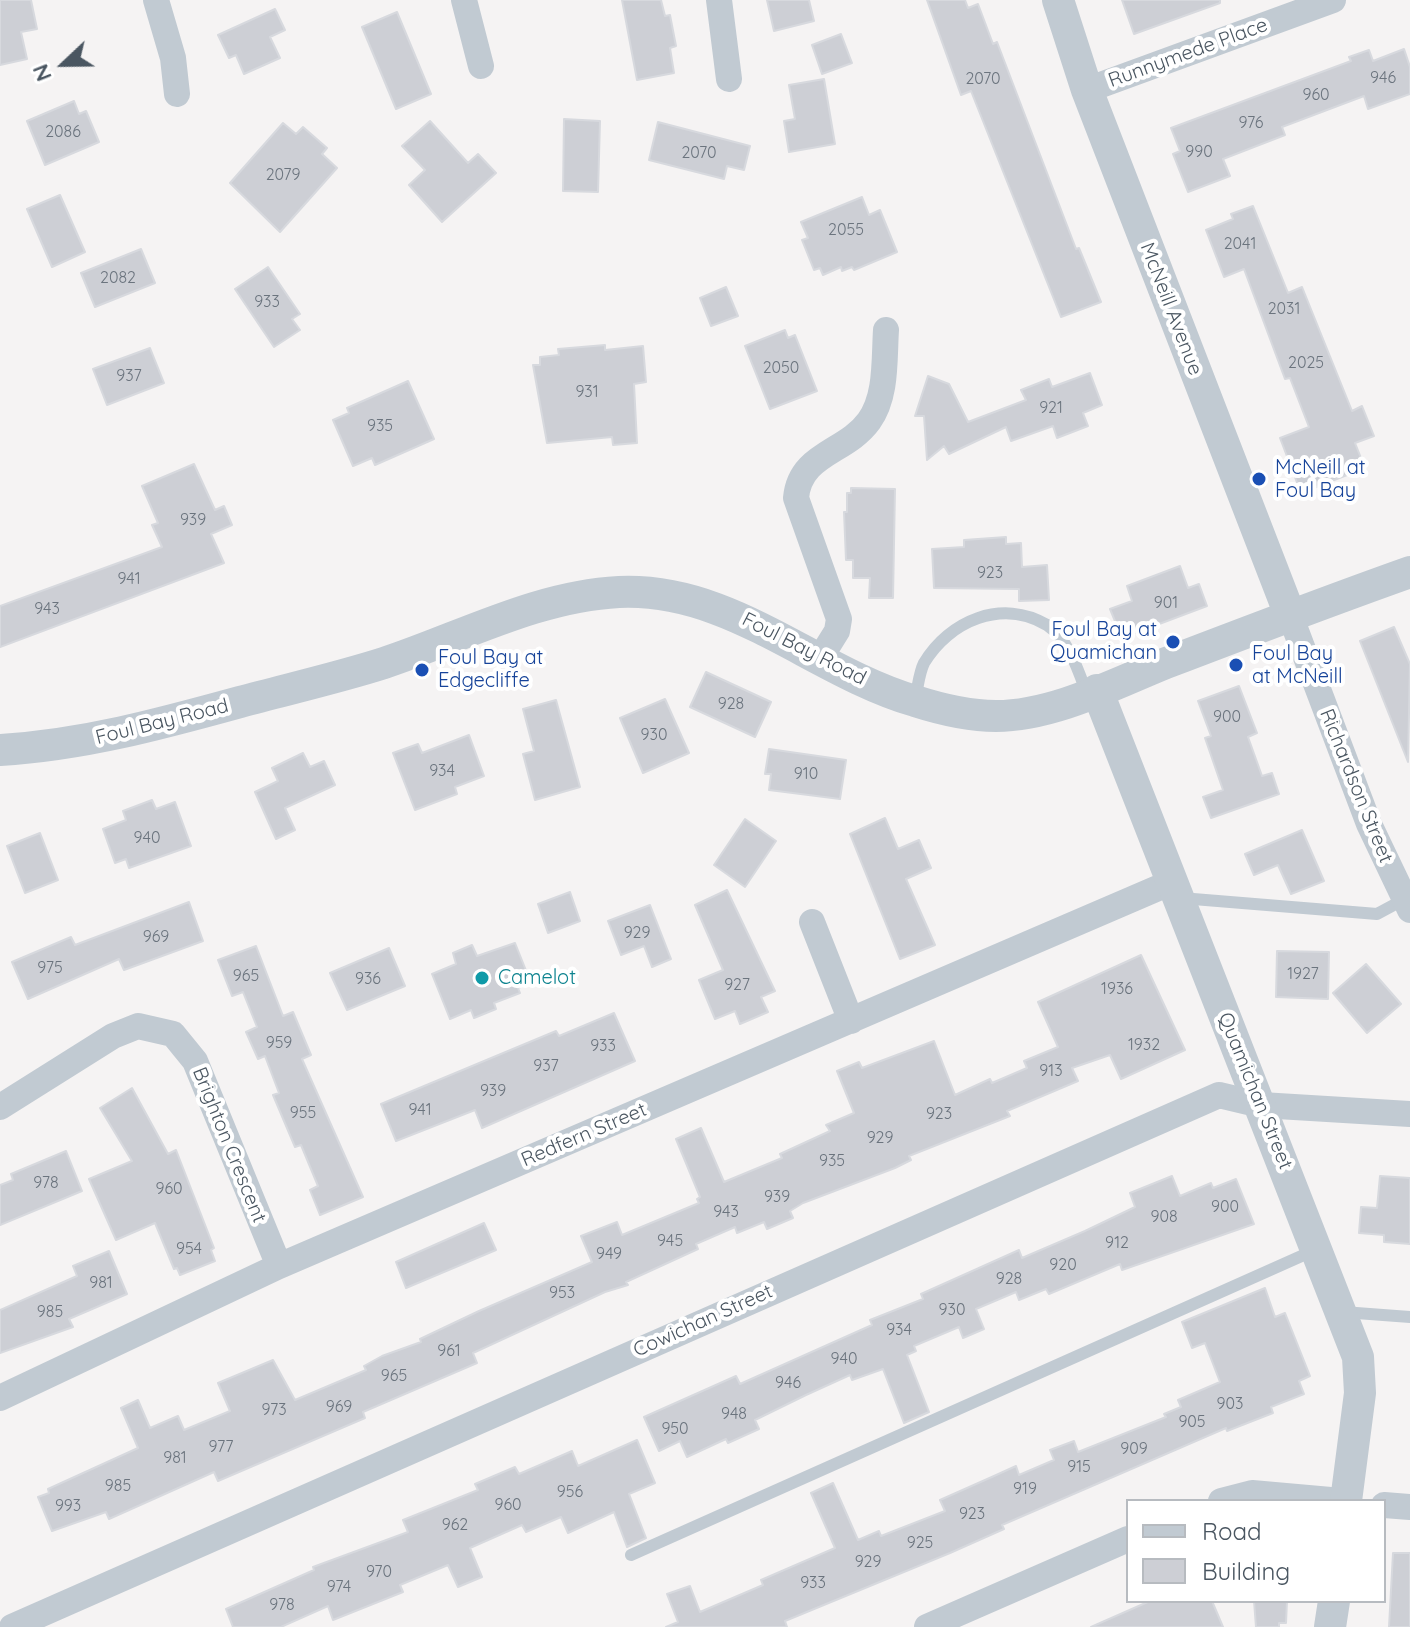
<!DOCTYPE html>
<html>
<head>
<meta charset="utf-8">
<style>
  body { margin:0 }
  #map { position:relative; width:1410px; height:1627px; overflow:hidden; background:#f5f3f3; font-family:Quicksand,sans-serif }
  canvas { display:block }
  .legend { position:absolute; left:1126px; top:1499px; width:260px; height:104px; box-sizing:border-box; background:#fff; border:2px solid #b7bbc0; margin:0; padding:10px 14px; list-style:none; font-size:24px; color:#4a5661 }
  .legend li { display:flex; align-items:center; gap:16px; height:40px }
  .legend b { width:40px; border:2px solid #b7bbc0 }
  .north { position:absolute; left:24px; top:24px; width:80px; height:80px; -webkit-text-stroke:6px #fff; paint-order:stroke; rotate:248deg; font-size:22px; font-weight:700; line-height:32px; text-align:center; color:#4a5661 }
  .north::after { content:''; display:block; margin:auto; width:28px; height:36px; background:#4a5661; clip-path:polygon(50% 0,100% 100%,50% 72%,0 100%) }
</style>
</head>
<body>
<div id="map">
<canvas width="1410" height="1627"></canvas>
<ul class="legend">
<li><b style="height:10px;background:#c1cad2"></b>Road</li>
<li><b style="height:22px;background:#cdcfd5"></b>Building</li>
</ul>
<div class="north">N</div>
</div>
<script>
const ctx = document.querySelector('canvas').getContext('2d');
ctx.lineJoin = 'round';
function fillPath(path, color) { ctx.fillStyle = color; ctx.fill(path, 'evenodd'); }
function strokePath(path, color, width, dash) { ctx.strokeStyle = color; ctx.lineWidth = width; ctx.lineCap = dash ? 'butt' : 'round'; ctx.setLineDash(dash || []); ctx.stroke(path); }
function label(font, color, halo, rows, align = 'center') {
  ctx.font = font + ' Quicksand,sans-serif'; ctx.lineWidth = 8; ctx.setLineDash([]); ctx.textBaseline = 'middle'; ctx.strokeStyle = halo; ctx.fillStyle = color; for (const [text, x, y, turn = 0] of rows) {
    ctx.save(); ctx.translate(x, y); ctx.rotate((+turn || 0) * Math.PI / 180); ctx.textAlign = isNaN(turn) ? turn : align; if (halo) ctx.strokeText(text, 0, 0); ctx.fillText(text, 0, 0); ctx.restore();
  }
}
const building = new Path2D(`
  M0,0H31L37,29L21,32L27,59L0,65Z
  M622,0H661L665,16L670,15L676,46L670,48L674,73L637,80Z
  M767,0H809L814,21L774,31Z
  M927,0H965L968,8L978,4L993,44L997,42L1076,249L1079,248L1101,302L1061,317L971,91L961,95Z
  M1122,0H1220V3L1134,34Z
  M275,9L285,30L270,37L280,58L244,74L236,55L229,58L218,35Z
  M397,12L431,94L396,109L362,27Z
  M841,34L852,63L822,74L812,45Z
  M1404,49L1410,67V94L1368,109L1364,96L1282,127L1285,135L1223,159L1230,176L1188,192L1173,154L1180,151L1171,128L1351,61L1349,57L1369,50L1373,61Z
  M824,79L835,144L789,152L784,121L795,119L789,85Z
  M74,101L79,114L86,111L99,142L45,165L27,121Z
  M564,119L600,121L598,192L563,191Z
  M430,121L468,163L478,154L496,173L442,222L409,185L425,170L402,146Z
  M658,122L750,146L744,170L727,166L724,179L649,160Z
  M283,123L296,134L303,127L327,148L322,154L337,168L280,232L230,183Z
  M60,195L85,252L52,267L27,209Z
  M862,197L869,215L880,210L897,252L854,270L852,267L842,271L841,267L823,275L820,268L814,270L802,240L808,238L801,222Z
  M1253,206L1288,293L1302,287L1352,411L1362,406L1374,436L1355,443L1365,468L1301,493L1280,438L1309,427L1290,378L1285,379L1244,269L1224,277L1206,230L1233,219L1231,214Z
  M141,249L155,283L95,307L81,273Z
  M268,267L300,314L292,319L300,330L274,347L235,289Z
  M726,287L738,316L711,326L700,298Z
  M785,330L788,338L795,335L817,391L770,409L745,346Z
  M605,345V350L643,346L646,382L634,384L637,443L613,445L612,437L547,443L533,365H540V357L559,355L558,349Z
  M150,348L164,383L107,405L93,369Z
  M1090,373L1102,405L1083,413L1088,426L1057,438L1053,426L1011,441L1006,427L949,454L944,446L927,460L924,416H915L928,376L949,384L968,422L1026,400L1021,390L1049,379L1052,387Z
  M408,381L434,439L375,465L372,458L353,466L333,420L349,413L347,408Z
  M194,464L215,510L224,506L232,525L211,534L224,563L0,647V606L162,547L152,525L158,523L142,486Z
  M851,488L895,489L893,598H869L870,578H853V560H846L844,512H847V493H851Z
  M1006,537V544L1021,543L1022,567L1047,565L1049,600L1019,601V589L934,588L932,549L964,547V540Z
  M1180,566L1188,588L1199,584L1207,606L1122,638L1110,609L1132,601L1127,586Z
  M1394,627L1410,664L1408,762L1360,641Z
  M706,672L771,702L755,737L690,707Z
  M1239,686L1257,733L1248,737L1262,776L1272,773L1279,794L1211,818L1203,797L1223,790L1205,738L1211,736L1198,701Z
  M665,699L689,753L643,773L620,718Z
  M556,700L580,787L535,800L523,754L534,751L523,709Z
  M469,735L484,776L455,787L457,794L415,810L393,753L418,744L422,753Z
  M769,749L846,760L840,799L769,790L771,774H765Z
  M303,753L310,767L324,761L335,785L285,808L295,830L276,839L255,792L278,781L272,768Z
  M152,800L156,809L175,802L191,846L129,868L126,859L115,863L103,829L126,820L123,811Z
  M885,818L898,849L919,840L931,868L906,879L935,945L900,959L850,834Z
  M745,819L776,841L745,887L714,865Z
  M1302,830L1324,881L1291,894L1278,865L1254,875L1245,854Z
  M40,833L58,880L25,893L7,846Z
  M727,890L775,991L761,997L768,1012L740,1024L735,1011L715,1019L699,980L723,970L695,905Z
  M570,892L580,921L548,933L538,904Z
  M189,902L203,941L124,970L119,959L28,999L12,962L71,937L75,945Z
  M650,905L671,959L652,967L644,946L621,955L608,921Z
  M515,943L531,983L518,988L520,993L494,1003L496,1009L474,1018L471,1010L450,1019L432,974L456,964L453,953L472,945L477,956Z
  M256,946L283,1016L293,1012L311,1055L302,1059L363,1197L320,1215L310,1190L318,1186L301,1145L295,1147L273,1095L279,1093L265,1056L258,1059L246,1032L257,1027L243,992L232,996L218,960Z
  M389,948L405,986L347,1010L330,973Z
  M1277,951L1329,952L1328,999L1276,997Z
  M1141,955L1185,1050L1121,1079L1110,1055L1072,1068L1078,1081L1007,1111L1010,1116L909,1156L911,1160L895,1168L803,1203L790,1211L793,1218L767,1229L764,1222L737,1233L735,1227L696,1244L698,1249L626,1282L628,1285L605,1292L473,1353L477,1363L363,1412L365,1418L218,1481L214,1472L109,1519L106,1512L52,1531L38,1497L49,1493L48,1489L138,1448L121,1408L138,1400L150,1428L178,1416L184,1430L230,1411L218,1383L273,1360L295,1400L366,1370L364,1366L382,1356L421,1342L420,1339L479,1311L592,1262L581,1236L617,1222L622,1235L699,1203L697,1199L700,1197L676,1139L701,1128L724,1182L782,1158L780,1154L830,1131L826,1125L854,1113L837,1071L859,1062L862,1068L934,1041L955,1095L990,1079L992,1083L1027,1068L1024,1061L1058,1047L1038,1002Z
  M1366,964L1401,1004L1367,1033L1333,993Z
  M614,1013L635,1061L482,1128L475,1110L396,1141L381,1104L556,1031L559,1036Z
  M132,1088L168,1154L176,1150L214,1248L211,1250L215,1261L180,1275L177,1268L174,1269L155,1223L116,1240L89,1179L132,1161L100,1108Z
  M66,1151L82,1191L0,1225V1185L13,1180L11,1174Z
  M1172,1176L1180,1196L1211,1183L1213,1188L1236,1179L1254,1224L1122,1270L1120,1264L1049,1294L1046,1289L1019,1300L1016,1292L976,1309L984,1329L963,1338L959,1327L914,1346L916,1351L907,1355L929,1412L904,1423L883,1369L852,1380L850,1375L806,1395L755,1420L759,1429L728,1443L726,1439L687,1457L680,1441L659,1451L644,1417L736,1376L740,1384L872,1325L870,1320L923,1299L921,1294L1019,1250L1022,1258L1085,1231L1135,1207L1130,1193Z
  M1380,1176L1410,1178V1244L1384,1242V1235L1359,1233L1361,1207L1377,1208Z
  M484,1223L496,1250L406,1288L396,1262Z
  M109,1251L127,1294L69,1319L73,1327L0,1353V1310L77,1276L73,1266Z
  M1265,1288L1275,1317L1285,1313L1310,1376L1299,1381L1304,1394L1271,1407L1273,1413L1227,1431L1226,1428L1002,1525L1004,1529L950,1553L785,1621L787,1627H666L678,1622L667,1594L690,1586L700,1612L763,1585L761,1580L835,1548L811,1493L833,1483L858,1540L879,1531L881,1536L945,1511L940,1500L994,1476L1016,1466L1019,1475L1054,1460L1050,1450L1074,1441L1078,1452L1166,1417L1164,1414L1181,1407L1178,1400L1220,1382L1205,1343L1192,1348L1182,1322Z
  M637,1440L655,1483L629,1494L646,1538L627,1547L614,1512L568,1533L561,1517L526,1532L522,1525L470,1548L482,1577L458,1587L448,1565L400,1585L403,1592L333,1620L328,1606L281,1627H233L226,1609L314,1570L313,1567L408,1532L403,1520L478,1490L475,1484L515,1467L519,1474L572,1451L578,1466Z
  M1393,1553H1410V1627H1389Z
  M1150,1601H1212L1223,1627H1091Z
  M1254,1601H1287L1286,1623H1279V1627H1256Z`);
const service = new Path2D(`
  M915,699C918,687 919,673 924,663C949,621 1002,598 1047,625C1069,640 1078,670 1087,694
  M1181,898L1377,914L1403,900
  M1343,1312L1410,1317
  M631,1555L1315,1250`);
const minor = new Path2D(`
  M156,0L173,58L177,94
  M464,0L481,66
  M719,0L729,79
  M1087,90L1333,0
  M1290,615L1369,824L1410,910
  M819,660L837,631L839,619L796,498C800,453 846,453 869,421C887,396 884,360 886,330
  M812,922L851,1021
  M0,1107L113,1036L138,1026L173,1034L195,1061L279,1266
  M0,1398L279,1266L1172,882
  M1221,1501L1252,1493L1342,1501
  M1384,1505L1410,1507
  M12,1627L1219,1095L1261,1105L1410,1114
  M927,1627L1128,1539`);
const tertiary = new Path2D(`
  M1058,0L1087,90L1290,615
  M1097,690L1358,1357L1360,1393L1346,1501
  M0,750C83,745 160,724 240,702C288,689 337,678 384,663C460,638 537,596 619,592C731,587 813,671 915,701C940,709 970,716 996,716C1053,716 1114,684 1166,663C1247,632 1328,601 1410,572
  M1330,1627L1334,1601`);
const markers = [
  [1259,479,8,"#1a4fb4"],
  [1173,642,8,"#1a4fb4"],
  [1236,665,8,"#1a4fb4"],
  [422,670,8,"#1a4fb4"],
  [482,978,8,"#0f9aa8"]
];
const numberNames = [
  ["946",1383,78],
  ["2070",983,79],
  ["960",1316,95],
  ["976",1251,123],
  ["2086",63,132],
  ["990",1199,152],
  ["2070",699,153],
  ["2079",283,175],
  ["2055",846,230],
  ["2041",1240,244],
  ["2082",118,278],
  ["933",267,302],
  ["2031",1284,309],
  ["2025",1306,363],
  ["2050",781,368],
  ["937",129,376],
  ["931",587,392],
  ["921",1051,408],
  ["935",380,426],
  ["939",193,520],
  ["923",990,573],
  ["941",129,579],
  ["901",1166,603],
  ["943",47,609],
  ["928",731,704],
  ["900",1227,717],
  ["930",654,735],
  ["934",442,771],
  ["910",806,774],
  ["940",147,838],
  ["929",637,933],
  ["969",156,937],
  ["975",50,968],
  ["1927",1303,974],
  ["965",246,976],
  ["936",368,979],
  ["927",737,985],
  ["1936",1117,989],
  ["959",279,1043],
  ["1932",1144,1045],
  ["933",603,1046],
  ["937",546,1066],
  ["913",1051,1071],
  ["939",493,1091],
  ["941",420,1110],
  ["955",303,1113],
  ["923",939,1114],
  ["929",880,1138],
  ["935",832,1161],
  ["978",46,1183],
  ["960",169,1189],
  ["939",777,1197],
  ["900",1225,1207],
  ["943",726,1212],
  ["908",1164,1217],
  ["945",670,1241],
  ["912",1117,1243],
  ["954",189,1249],
  ["949",609,1254],
  ["920",1063,1265],
  ["928",1009,1279],
  ["981",101,1283],
  ["953",562,1293],
  ["930",952,1310],
  ["985",50,1312],
  ["934",899,1330],
  ["961",449,1351],
  ["940",844,1359],
  ["965",394,1376],
  ["946",788,1383],
  ["903",1230,1404],
  ["969",339,1407],
  ["973",274,1410],
  ["948",734,1414],
  ["905",1192,1422],
  ["950",675,1429],
  ["977",221,1447],
  ["909",1134,1449],
  ["981",175,1458],
  ["915",1079,1467],
  ["985",118,1486],
  ["919",1025,1489],
  ["956",570,1492],
  ["960",508,1505],
  ["993",68,1506],
  ["923",972,1514],
  ["962",455,1525],
  ["925",920,1543],
  ["929",868,1562],
  ["970",379,1572],
  ["933",813,1583],
  ["974",339,1587],
  ["978",282,1605]
];
const streetNames = [
  ["Runnymede Place",1188,53,-20],
  ["McNeill Avenue",1171,309,69],
  ["Foul Bay Road",804,649,27],
  ["Foul Bay Road",162,722,-14],
  ["Richardson Street",1356,786,68],
  ["Quamichan Street",1255,1091,68],
  ["Redfern Street",584,1135,-23],
  ["Brighton Crescent",229,1145,68],
  ["Cowichan Street",703,1321,-24]
];
const transitNames = [
  ["McNeill at",1275,468],
  ["Foul Bay",1275,491],
  ["Foul Bay at",1157,630,"right"],
  ["Quamichan",1157,653,"right"],
  ["Foul Bay",1252,654],
  ["at McNeill",1252,677],
  ["Foul Bay at",438,658],
  ["Edgecliffe",438,681]
];
const cultureNames = [
  ["Camelot",498,978]
];
fillPath(building, '#cdcfd5');
strokePath(building, '#d7d9de', 2);
strokePath(service, '#c1cad2', 12);
strokePath(minor, '#c1cad2', 26);
strokePath(tertiary, '#c1cad2', 32);
for (const [x, y, r, color] of markers) { const dot = new Path2D(); dot.arc(x, y, r, 0, 2 * Math.PI); ctx.fillStyle = color; ctx.fill(dot); strokePath(dot, '#fff', 3); }
label('16px', '#6b747e', null, numberNames);
label('20px', '#4a5661', '#fff', streetNames);
label('20px', '#164399', '#fff', transitNames, 'left');
label('20px', '#0d838f', '#fff', cultureNames, 'left');
</script>
</body>
</html>
